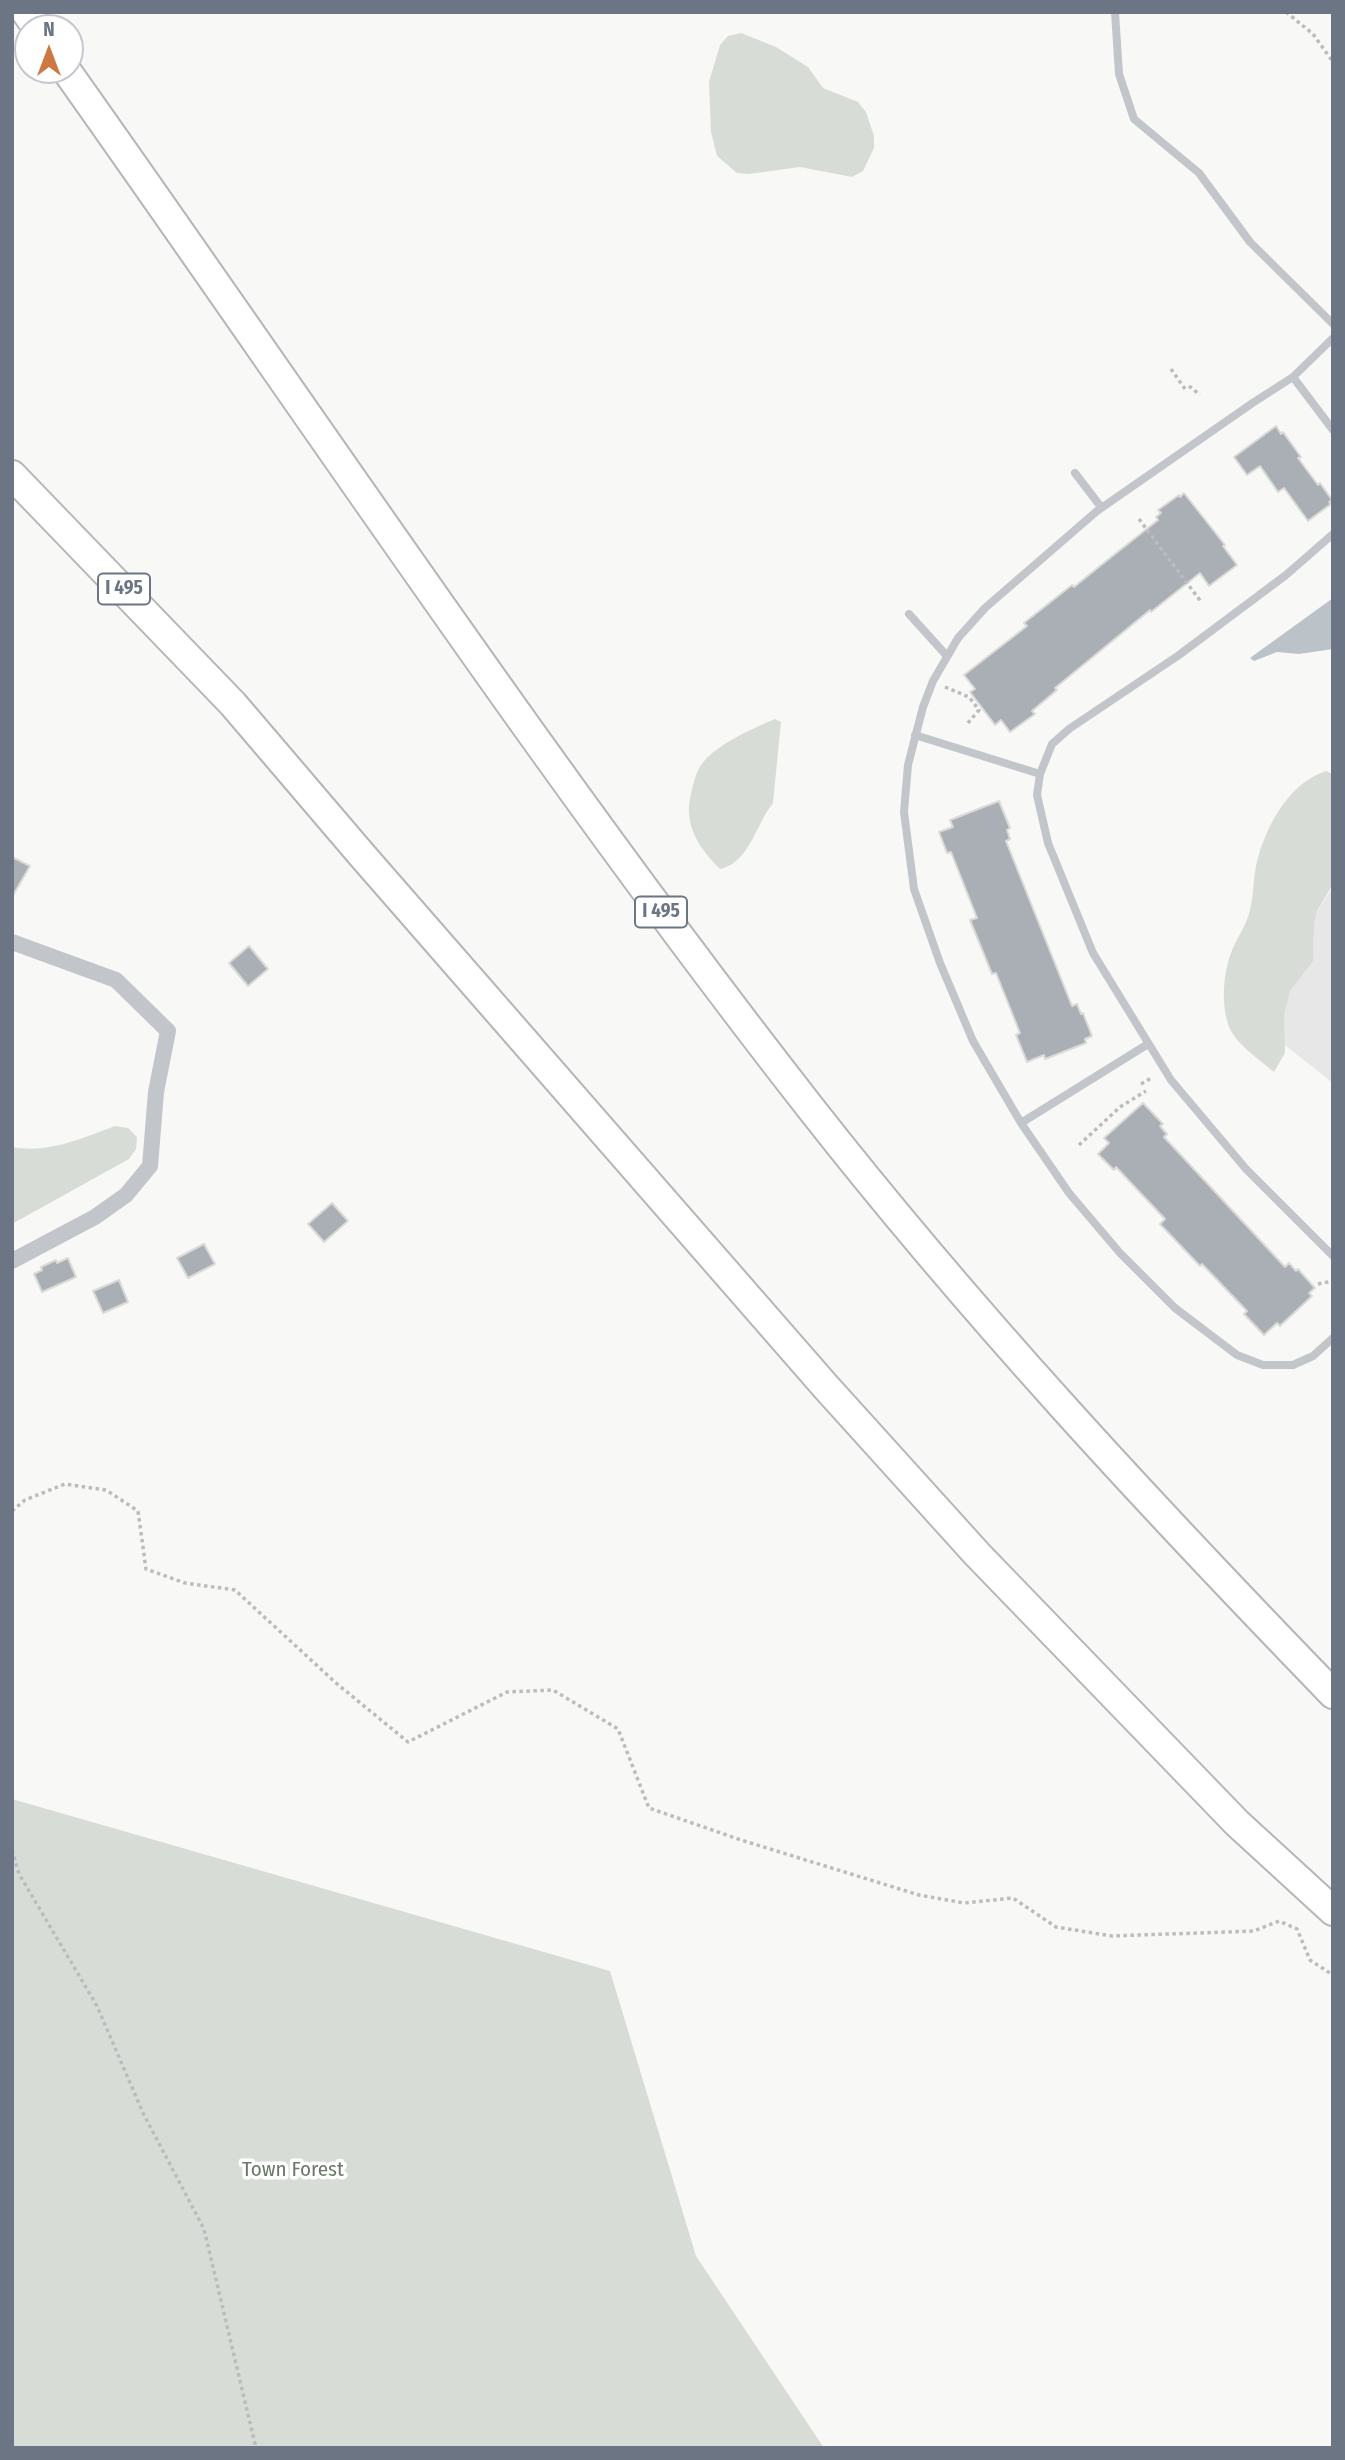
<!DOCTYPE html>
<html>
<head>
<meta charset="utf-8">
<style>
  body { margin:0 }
  #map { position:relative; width:1345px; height:2460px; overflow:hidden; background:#f8f8f6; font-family:"Fira Sans Condensed",sans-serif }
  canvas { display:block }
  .frame { position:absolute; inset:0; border:14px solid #6b7583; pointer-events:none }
  .north { position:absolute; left:14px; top:14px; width:70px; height:70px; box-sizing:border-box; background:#fff; border:2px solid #c4c8cd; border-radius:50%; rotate:0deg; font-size:19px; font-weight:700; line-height:28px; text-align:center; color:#6b7583 }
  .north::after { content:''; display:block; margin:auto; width:24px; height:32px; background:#cd7842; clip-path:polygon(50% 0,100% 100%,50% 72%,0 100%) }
</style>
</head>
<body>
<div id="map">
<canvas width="1345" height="2460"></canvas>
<div class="frame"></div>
<div class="north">N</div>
</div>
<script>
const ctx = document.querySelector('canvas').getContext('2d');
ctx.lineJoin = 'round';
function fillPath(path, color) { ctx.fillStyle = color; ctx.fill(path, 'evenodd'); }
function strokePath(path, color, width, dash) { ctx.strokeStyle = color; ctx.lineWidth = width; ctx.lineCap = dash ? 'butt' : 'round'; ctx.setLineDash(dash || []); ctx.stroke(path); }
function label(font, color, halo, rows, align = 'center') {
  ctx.font = font + ' "Fira Sans Condensed",sans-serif'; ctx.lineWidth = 7; ctx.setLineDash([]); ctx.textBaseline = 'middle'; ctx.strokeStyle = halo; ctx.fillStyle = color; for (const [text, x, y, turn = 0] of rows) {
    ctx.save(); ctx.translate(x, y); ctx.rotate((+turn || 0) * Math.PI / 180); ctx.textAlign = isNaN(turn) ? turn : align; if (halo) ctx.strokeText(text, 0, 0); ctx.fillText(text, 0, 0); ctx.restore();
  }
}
const built = new Path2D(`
  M1333,887V1083L1248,1016Z`);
const green = new Path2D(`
  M741,33L776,47L808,67L823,88L858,102L866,112L874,136V148L863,171L852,177L800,167L749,174L737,173L717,156L711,132L709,82L720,45L728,36Z
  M775,719L781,722L773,803C756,824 749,863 720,869C699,848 683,825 691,794C693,785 695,776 699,768C713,745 752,729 775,719Z
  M1326,771L1333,774V884L1317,911L1314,922L1313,961L1290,991L1284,1015L1285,1053L1274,1072C1260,1060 1237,1045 1229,1027C1221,1005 1223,974 1231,953C1236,939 1245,928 1249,914C1253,900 1253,886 1255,872C1261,834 1287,783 1326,771Z
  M115,1126L128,1128L137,1137L136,1149L129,1159L12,1224V1147C47,1154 83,1138 115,1126Z
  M12,1799L610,1971L696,2256L824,2448H12Z`);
const water = new Path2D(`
  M1333,598V649L1299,654L1277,652L1254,661L1250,658Z`);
const building = new Path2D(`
  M1276,426L1281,434L1283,432L1301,457L1298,458L1318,485L1320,483L1332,500L1329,502L1331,504L1308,521L1284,488L1278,492L1260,466L1247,475L1234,457Z
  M1184,493L1225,545L1223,546L1237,565L1209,586L1200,573L1151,612L1150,610L1055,688L1057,690L1032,711L1035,714L1010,732L1001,720L995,725L970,692L975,689L964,675L1027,626L1024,623L1072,585L1074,587L1100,566L1158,520L1156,517L1161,513L1158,510L1179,495L1180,497Z
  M999,801L1010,828L1007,830L1010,839L1006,841L1072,1006L1077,1004L1081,1014L1083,1013L1092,1036L1085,1039L1086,1043L1045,1059L1044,1055L1027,1062L1016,1035L1020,1033L996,973L992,974L970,920L977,918L951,852L947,853L939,832L953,827L950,820Z
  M12,857L30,866L12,897Z
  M249,946L268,969L248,986L229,963Z
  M1143,1103L1163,1124L1160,1126L1167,1134L1164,1137L1285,1267L1289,1263L1296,1271L1298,1269L1315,1288L1309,1293L1312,1296L1280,1326L1277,1323L1264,1335L1244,1314L1247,1311L1202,1264L1200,1266L1160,1224L1165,1219L1116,1167L1114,1170L1098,1154L1109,1143L1104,1138Z
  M332,1203L348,1221L324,1242L308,1224Z
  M204,1244L215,1264L188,1278L177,1258Z
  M68,1258L76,1277L42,1292L34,1274L42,1270L41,1267L56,1260L57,1263Z
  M119,1280L128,1302L103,1313L93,1291Z`);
const path = new Path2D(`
  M1286,12L1313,34L1333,62
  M1171,369L1185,389
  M1189,386L1200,395
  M1139,519L1202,603
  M945,687L969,697L979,710L968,723
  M1141,1084L1153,1077
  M1079,1145L1120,1107L1146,1091
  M1318,1284L1333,1281
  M12,1511L25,1500L65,1484L106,1490L138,1511L146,1569L185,1583L235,1590L336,1683L408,1742L507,1692L553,1690L618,1729L649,1808L741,1840L919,1895L964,1903L1013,1898L1056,1927L1112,1936L1254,1931L1279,1921L1297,1929L1310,1960L1333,1975
  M12,1850L19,1874L97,2006L143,2113L204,2229L256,2448`);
const lane = new Path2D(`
  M1115,12L1119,74L1134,119L1199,173L1250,242L1333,324
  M1333,338L1293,377L1254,402L1097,511L985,608L958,638L933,681L923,707L908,765L904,812L914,889L940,963L973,1041L1021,1123L1069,1193L1120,1253L1175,1308L1237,1355L1263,1365H1293L1313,1356L1333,1338
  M1293,377L1333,430
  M1075,473L1101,507
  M1333,534L1286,575L1179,655L1069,729L1052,744L1040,774L1037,795L1048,843L1093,953L1171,1080L1246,1169L1333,1256
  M909,614L947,656
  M915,735L1040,774
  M1021,1123L1148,1044`);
const street = new Path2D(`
  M12,942L116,980L168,1031L156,1092L150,1166L126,1195L95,1217L12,1261`);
const highway = new Path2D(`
  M26,12L37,28
  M66,70C312,417 547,771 809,1106C971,1313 1150,1505 1333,1694
  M12,475L233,704L361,854L826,1387L977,1554L1237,1823L1333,1911`);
const shields = [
  [124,589,52],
  [661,912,52]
];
const shieldNames = [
  ["I 495",124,589],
  ["I 495",661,912]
];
const parkNames = [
  ["Town Forest",293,2170]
];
fillPath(built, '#e6e7e6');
fillPath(green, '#d7ddd6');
fillPath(water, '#bcc3c8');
fillPath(building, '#aaafb5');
strokePath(building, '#dadad8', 2);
strokePath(highway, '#b4b6ba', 32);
strokePath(path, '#babcbf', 3.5, [3.5, 3.5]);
strokePath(lane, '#c2c5c9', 8);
strokePath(street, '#c2c5c9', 16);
strokePath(highway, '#fff', 28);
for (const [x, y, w] of shields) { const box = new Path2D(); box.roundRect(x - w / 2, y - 15.5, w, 31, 5); ctx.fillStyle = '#fff'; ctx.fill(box); strokePath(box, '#6b7583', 2); }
label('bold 19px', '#6b7583', null, shieldNames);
label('21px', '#6a7b69', '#fff', parkNames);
</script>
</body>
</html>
